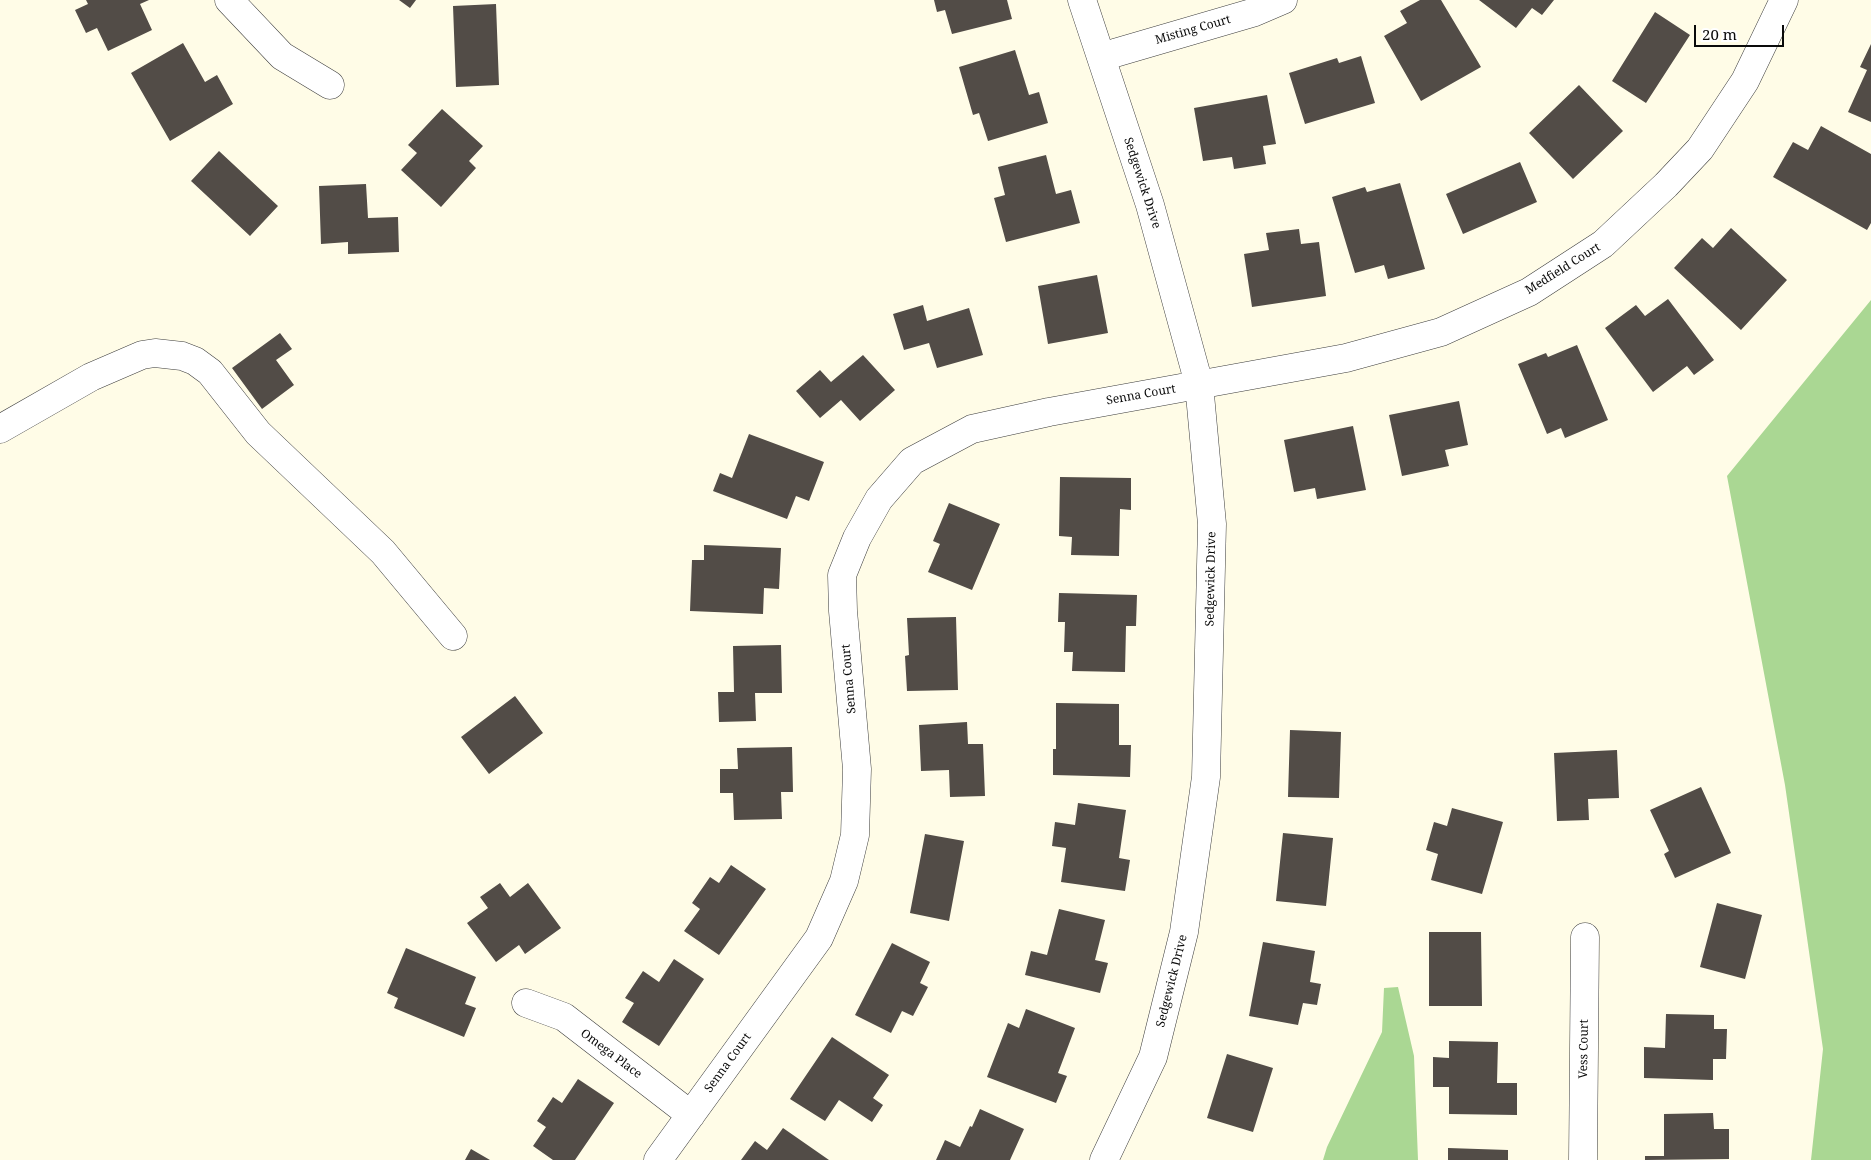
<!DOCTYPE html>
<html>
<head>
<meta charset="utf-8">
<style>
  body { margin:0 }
  #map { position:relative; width:1871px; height:1160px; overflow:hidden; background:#fffce7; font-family:"Noto Serif",serif }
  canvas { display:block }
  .scale { position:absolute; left:1694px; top:25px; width:90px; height:22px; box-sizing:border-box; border:2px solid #0a0a0a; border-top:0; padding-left:6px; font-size:15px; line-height:18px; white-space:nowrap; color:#0a0a0a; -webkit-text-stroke:4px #fff; paint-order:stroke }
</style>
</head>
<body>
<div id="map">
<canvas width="1871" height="1160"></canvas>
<div class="scale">20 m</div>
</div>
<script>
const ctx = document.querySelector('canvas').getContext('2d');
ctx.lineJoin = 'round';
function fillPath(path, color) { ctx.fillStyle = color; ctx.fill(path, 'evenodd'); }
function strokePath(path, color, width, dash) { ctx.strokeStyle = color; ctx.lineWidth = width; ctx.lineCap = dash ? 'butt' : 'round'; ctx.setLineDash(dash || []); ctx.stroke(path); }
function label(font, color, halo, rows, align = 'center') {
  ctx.font = font + ' "Noto Serif",serif'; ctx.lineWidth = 5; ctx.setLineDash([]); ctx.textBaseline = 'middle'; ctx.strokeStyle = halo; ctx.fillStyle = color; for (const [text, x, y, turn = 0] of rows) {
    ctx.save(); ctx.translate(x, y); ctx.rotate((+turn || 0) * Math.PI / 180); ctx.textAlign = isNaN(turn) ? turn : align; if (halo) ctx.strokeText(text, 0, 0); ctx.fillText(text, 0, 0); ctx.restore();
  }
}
const forest = new Path2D(`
  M1871,300V1160H1811L1823,1049L1785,785L1727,476Z
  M1398,987L1414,1056L1418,1160H1323L1327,1147L1382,1032L1384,988Z`);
const building = new Path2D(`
  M86,0H149L140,4L152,30L108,51L97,28L86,33L75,10L88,4Z
  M399,0H416L410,8Z
  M934,0H1007L1012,19L952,34L945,10L937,12Z
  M1420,0H1441L1481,67L1421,101L1384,36L1407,23L1400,11Z
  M1479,0H1554L1542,15L1532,8L1516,28Z
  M496,4L499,85L456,87L453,6Z
  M1655,12L1690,35L1646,103L1612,81Z
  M183,43L205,82L217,75L233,104L170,141L131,73Z
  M1871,44V122L1848,112L1867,70L1860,67Z
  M1015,50L1029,95L1039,92L1048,123L988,141L979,113L973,115L959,67Z
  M1361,56L1375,103L1305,124L1289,73L1337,58L1339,63Z
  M1579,85L1623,131L1573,179L1529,133Z
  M1267,95L1276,144L1263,146L1266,164L1234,169L1232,157L1203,161L1194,108Z
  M442,109L483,146L469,161L476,168L441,207L401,170L417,153L408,145Z
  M1821,126L1871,154V223L1867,230L1773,177L1793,142L1808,150Z
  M219,151L278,206L250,236L191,181Z
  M1046,155L1056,194L1071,190L1080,223L1006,242L994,198L1005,195L998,167Z
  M1520,162L1537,202L1463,234L1446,194Z
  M1400,183L1425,269L1388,279L1384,265L1355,273L1332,197L1365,187L1367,192Z
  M366,184L368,218L398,217L399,252L348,254V242L321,244L319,186Z
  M1731,228L1787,280L1741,330L1674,268L1702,238L1713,248Z
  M1299,229L1301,244L1319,242L1326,296L1252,307L1244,254L1269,250L1266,233Z
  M1097,275L1108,333L1048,344L1038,286Z
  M1668,299L1714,360L1694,375L1687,366L1653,392L1605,328L1636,305L1645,316Z
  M923,305L927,321L969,308L983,355L937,368L929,343L904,350L893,314Z
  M280,333L292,349L276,360L294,385L262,409L232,368Z
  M1577,345L1608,420L1565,438L1561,428L1547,434L1518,364L1546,353L1548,357Z
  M863,355L895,390L860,421L841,400L820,418L796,391L820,370L831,382Z
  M1459,401L1468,445L1445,450L1449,466L1402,476L1389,415Z
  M1353,426L1366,490L1317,499L1315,488L1294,492L1284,440Z
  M749,434L824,462L809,501L796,496L787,519L713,491L720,473L732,478Z
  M1060,477L1131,478V510L1120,509L1119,556L1071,555L1072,537L1059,536Z
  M949,503L1000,524L972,590L928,572L940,544L933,541Z
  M704,545L781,548L779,589L764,588L763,614L690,611L692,560H704Z
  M1059,593L1137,595L1136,626H1126L1125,672L1072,671L1073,652H1064L1065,622H1058Z
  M956,617L958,690L907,691L905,656L909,655L907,618Z
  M781,645L782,693H755L756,721L719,722L718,692H734L733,646Z
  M515,696L543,733L489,774L461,737Z
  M1056,703L1119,704V745H1131L1130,777L1053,775V749H1056Z
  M967,722L968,744H983L985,796L950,797L949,770L921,771L919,725Z
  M1290,730L1341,732L1339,798L1288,797Z
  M792,747L793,792H781L782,819L734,820L733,793H720V769H738L737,748Z
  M1617,750L1619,798L1588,799L1589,820L1557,821L1554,753Z
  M1701,787L1731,853L1675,878L1664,854L1669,851L1650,810Z
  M1078,803L1126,810L1119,858L1130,860L1125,891L1061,882L1066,848L1052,846L1055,822L1075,825Z
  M1452,808L1503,822L1482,894L1431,880L1438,854L1426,850L1434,822L1447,826Z
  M1283,833L1333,838L1326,906L1276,901Z
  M925,834L964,841L949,921L910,913Z
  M731,865L766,889L719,955L684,931L700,909L692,903L710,877L719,883Z
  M500,883L510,897L528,883L561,928L525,954L519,945L496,962L467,923L488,908L480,897Z
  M1717,903L1762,915L1745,979L1700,967Z
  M1059,909L1105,920L1095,960L1108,963L1100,993L1025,975L1031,951L1047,955Z
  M1429,932H1481L1482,1006H1429Z
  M1263,942L1315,951L1310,982L1321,984L1317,1005L1303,1003L1298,1025L1249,1016Z
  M892,943L930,962L920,983L928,987L913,1016L902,1011L891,1033L855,1015Z
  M406,948L476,977L465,1004L476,1008L464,1037L394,1008L398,998L387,993Z
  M674,959L704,979L659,1046L622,1022L634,1003L625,998L643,971L659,982Z
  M1026,1009L1075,1028L1058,1073L1067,1076L1056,1103L987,1077L1008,1023L1019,1028Z
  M1666,1014L1714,1015V1029H1727L1726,1059H1713V1080L1644,1078V1047L1665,1048Z
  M832,1037L889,1075L873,1098L883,1105L872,1122L839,1100L825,1121L790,1099Z
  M1449,1041L1498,1042L1497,1083H1517V1115L1449,1114V1087H1433V1057L1449,1058Z
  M1227,1054L1273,1068L1253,1132L1207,1118Z
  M578,1079L614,1103L575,1160H553L533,1146L546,1127L537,1121L553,1097L562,1103Z
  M980,1109L1024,1129L1010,1160H936L945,1140L960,1147L970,1126L972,1127Z
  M1713,1113L1714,1129H1729V1159L1645,1160V1156H1664V1114Z
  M783,1128L829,1160H741L755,1141L767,1150Z
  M1448,1148L1508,1150V1160H1448Z
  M471,1149L490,1160H465Z`);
const minor = new Path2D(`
  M229,0L282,56L330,85
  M1082,0L1150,205L1199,384L1212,524L1206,777L1184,932L1153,1057L1104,1160
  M1101,57L1255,12L1283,0
  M0,429L91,377L142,355L155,353L182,356L195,361L210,372L258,433L383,552L453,636
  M526,1003L564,1017L691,1115
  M658,1160L819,938L844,881L855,835L857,769L843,611L842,575L857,538L879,499L912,461L972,429L1049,412L1346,358L1441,332L1529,292L1603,244L1666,185L1700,149L1745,81L1784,0
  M1583,1160L1585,937`);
const streetNames = [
  ["Misting Court",1193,30,-16],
  ["Sedgewick Drive",1142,183,72],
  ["Medfield Court",1563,269,-32],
  ["Senna Court",1141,395,-10],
  ["Sedgewick Drive",1211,579,-89],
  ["Senna Court",849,679,-95],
  ["Sedgewick Drive",1172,981,-76],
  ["Vess Court",1584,1049,-89],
  ["Omega Place",611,1054,37],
  ["Senna Court",728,1063,-54]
];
fillPath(forest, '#aad793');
fillPath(building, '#524c47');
strokePath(minor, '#3d3d3d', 29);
strokePath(minor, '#fff', 28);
label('12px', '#0a0a0a', '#fff', streetNames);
</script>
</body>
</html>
